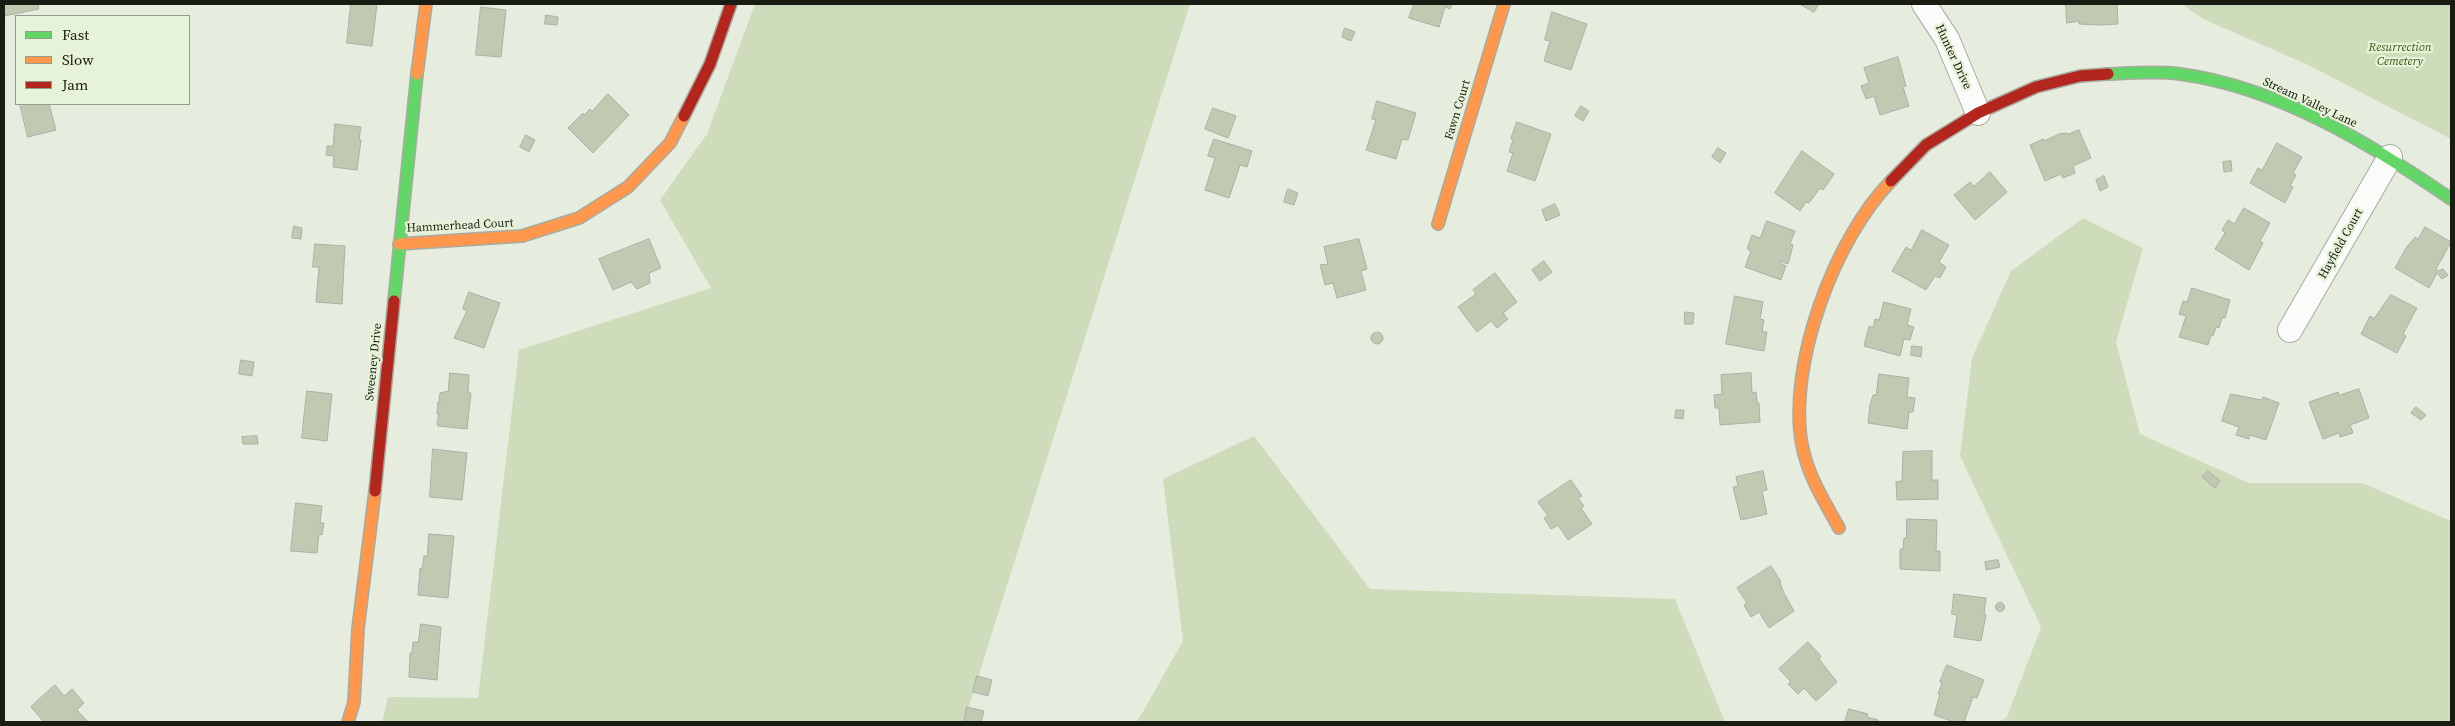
<!DOCTYPE html>
<html>
<head>
<meta charset="utf-8">
<style>
  body { margin:0 }
  #map { position:relative; width:2455px; height:726px; overflow:hidden; background:#e6edde; font-family:"Source Serif 4",serif }
  canvas { display:block }
  .frame { position:absolute; inset:0; border:5px solid #181c12; pointer-events:none }
  .legend { position:absolute; left:15px; top:15px; width:175px; height:90px; box-sizing:border-box; background:#e7f3d8; border:1px solid #949d89; margin:0; padding:6px 9px; list-style:none; font-size:15px; color:#181c12 }
  .legend li { display:flex; align-items:center; gap:10px; height:25px }
  .legend b { width:25px; border:1px solid #949d89 }
</style>
</head>
<body>
<div id="map">
<canvas width="2455" height="726"></canvas>
<div class="frame"></div>
<ul class="legend">
<li><b style="height:6px;background:#63d668"></b>Fast</li>
<li><b style="height:6px;background:#ff974d"></b>Slow</li>
<li><b style="height:6px;background:#b3261e"></b>Jam</li>
</ul>
</div>
<script>
const ctx = document.querySelector('canvas').getContext('2d');
ctx.lineJoin = 'round';
function fillPath(path, color) { ctx.fillStyle = color; ctx.fill(path, 'evenodd'); }
function strokePath(path, color, width, dash) { ctx.strokeStyle = color; ctx.lineWidth = width; ctx.lineCap = dash ? 'butt' : 'round'; ctx.setLineDash(dash || []); ctx.stroke(path); }
function label(font, color, halo, rows, align = 'center') {
  ctx.font = font + ' "Source Serif 4",serif'; ctx.lineWidth = 4.5; ctx.setLineDash([]); ctx.textBaseline = 'middle'; ctx.strokeStyle = halo; ctx.fillStyle = color; for (const [text, x, y, turn = 0] of rows) {
    ctx.save(); ctx.translate(x, y); ctx.rotate((+turn || 0) * Math.PI / 180); ctx.textAlign = isNaN(turn) ? turn : align; if (halo) ctx.strokeText(text, 0, 0); ctx.fillText(text, 0, 0); ctx.restore();
  }
}
const green = new Path2D(`
  M755,4H1190L964,722H382L388,697L478,698L519,350L711,288L660,200L707,134Z
  M2182,4H2451V139L2306,64L2203,19Z
  M2083,218L2143,248L2116,342L2140,434L2249,483H2362L2451,521V722H1999L2007,717L2041,627L1960,456L1972,358L2011,271Z
  M1254,436L1370,589L1675,599L1725,722H1137L1183,641L1163,479Z`);
const building = new Path2D(`
  M4,4H38L39,9L4,16Z
  M351,4H377L372,46L347,43Z
  M1414,4H1452L1450,9L1445,7L1439,27L1409,18Z
  M1800,4H1819L1814,12Z
  M2066,4H2117L2118,24L2099,25L2079,24V21L2067,23Z
  M481,7L506,10L501,57L476,55Z
  M1552,12L1587,24L1571,70L1544,61L1550,41L1545,40Z
  M546,15L558,17L557,25L545,24Z
  M1345,28L1355,32L1351,41L1342,37Z
  M1898,57L1906,86L1903,87L1909,106L1880,115L1874,96L1866,99L1861,86L1869,83L1864,68Z
  M608,94L629,115L593,153L568,128L583,113L584,115L590,109L592,111Z
  M1377,101L1416,113L1408,140L1402,139L1396,159L1366,150L1376,120L1372,119Z
  M20,104H49L56,130L28,137Z
  M1581,106L1589,111L1583,121L1575,116Z
  M1213,108L1236,116L1228,138L1205,129Z
  M1517,122L1551,134L1535,181L1507,171L1513,153L1509,152L1513,140L1511,139Z
  M335,124L361,127L359,140H361L357,170L333,167L334,156L326,155L327,146H333Z
  M2079,130L2091,158L2073,166L2075,173L2063,178L2061,174L2045,181L2030,145L2043,139L2044,141L2059,134L2067,133L2068,134Z
  M526,135L535,140L529,152L520,147Z
  M1214,139L1252,151L1247,167L1240,165L1229,198L1205,190L1215,158L1208,156Z
  M2277,143L2302,157L2293,173L2296,175L2290,186L2293,187L2285,203L2250,183L2258,168L2262,170Z
  M1718,148L1726,153L1720,163L1712,157Z
  M1802,151L1834,174L1823,190L1820,188L1809,203L1806,202L1800,211L1775,193Z
  M2231,161L2232,171L2224,172L2223,162Z
  M1990,172L2007,192L1975,220L1954,195L1970,182L1974,186Z
  M2104,176L2108,187L2100,191L2096,180Z
  M1288,189L1298,193L1294,205L1284,202Z
  M1555,204L1560,215L1546,221L1542,210Z
  M2244,208L2270,223L2260,241L2263,243L2249,270L2215,249L2225,233L2222,230L2228,220L2234,224Z
  M1767,221L1795,231L1790,244L1793,245L1788,264L1780,261V263L1786,266L1781,280L1745,267L1751,251L1747,249L1752,235L1760,238Z
  M294,226L302,228L301,239L292,238Z
  M2425,227L2451,242L2436,269L2438,271L2443,269L2448,275L2442,279L2437,273L2429,288L2395,268L2406,248L2415,237L2418,239Z
  M1922,230L1949,245L1939,262L1946,267L1940,278L1935,276L1926,290L1892,271L1906,247L1911,250Z
  M649,239L661,268L649,273L650,283L637,289L631,282L613,290L599,259Z
  M1359,239L1367,269L1361,271L1366,290L1337,298L1333,283L1325,285L1320,265L1328,264L1324,247Z
  M315,244L345,246L342,304L316,302L319,267H313Z
  M1544,261L1552,272L1540,281L1532,270Z
  M1495,273L1517,302L1503,313L1508,319L1497,328L1491,321L1477,332L1458,307L1476,294L1473,290Z
  M2192,288L2230,300L2225,318H2222L2219,328L2216,327L2213,336L2211,335L2208,345L2179,337L2186,316L2179,314L2183,301L2187,302Z
  M469,292L500,303L484,348L454,338L467,311L463,309Z
  M2391,295L2417,308L2403,334L2406,336L2397,353L2361,334L2370,316L2374,318Z
  M1735,296L1763,302L1760,319L1764,320L1762,331L1767,332L1764,351L1726,344Z
  M1884,302L1911,309L1907,325L1914,327L1910,340L1904,339L1900,356L1864,346L1869,326L1873,328L1875,319L1879,320Z
  M1685,312L1694,313L1693,324H1685Z
  M1371 338a6 6 0 1 1 12 0a6 6 0 1 1-12 0Z
  M1912,346L1922,347L1921,357L1911,355Z
  M241,360L254,362L252,376L239,374Z
  M450,373L469,375L468,393H471L467,429L438,426L437,423L439,414H437L438,402L441,400H439L440,393L448,391Z
  M1751,373L1752,393L1756,392L1757,403H1759L1760,422L1720,425L1719,408H1715L1714,395L1722,394L1721,375Z
  M1879,374L1909,378L1907,397L1915,398L1913,412H1909L1907,429L1868,423L1870,405L1873,395H1876Z
  M2359,389L2369,418L2350,425L2353,433L2340,437L2339,433L2323,439L2309,402L2338,392L2339,395Z
  M307,391L332,394L327,441L302,438Z
  M2231,394L2262,400L2263,397L2279,403L2266,440L2250,435L2249,439L2236,435L2239,427L2222,421Z
  M2416,407L2426,415L2421,420L2411,413Z
  M1676,410H1684L1683,419L1675,418Z
  M257,436L258,444H243L242,437Z
  M433,449L467,453L462,500L430,497Z
  M1932,451V480H1938V499L1897,500L1896,482L1902,481L1903,452Z
  M1763,471L1767,490L1762,491L1767,514L1741,520L1733,487L1738,486L1736,477Z
  M2208,471L2220,481L2215,488L2202,477Z
  M1571,480L1582,496L1578,498L1584,506L1581,508L1592,524L1568,540L1558,525L1551,529L1544,518L1548,516L1538,502Z
  M296,503L322,506L320,523H324L322,535L319,534L317,553L291,551Z
  M1907,519L1937,520L1936,551H1940V571L1900,569V549H1903L1904,538H1906Z
  M429,534L454,536L448,598L418,595L420,568L422,569L424,556H427Z
  M1998,560L2000,567L1986,570L1985,562Z
  M1771,566L1781,582L1780,583L1784,593L1794,611L1769,628L1759,612L1751,617L1744,605L1747,603L1737,588Z
  M1954,594L1986,598L1984,614L1986,615L1981,641L1954,637L1957,615L1952,614Z
  M1995.5 607a4.5 4.5 0 1 1 9 0a4.5 4.5 0 1 1-9 0Z
  M421,624L441,627L437,680L409,677L410,653H412L413,642H418Z
  M1808,642L1821,656L1819,659L1837,682L1816,701L1804,688L1798,694L1788,684L1791,682L1779,669Z
  M1947,665L1984,680L1977,698L1973,697L1964,722H1954L1934,715L1940,694H1938L1942,683L1940,682Z
  M977,676L992,680L988,696L973,692Z
  M55,685L64,696L72,689L84,703L77,710L88,722H44L31,707Z
  M967,707L984,711L981,722H964Z
  M1849,709L1868,714L1867,717L1878,720V722H1845Z`);
const street = new Path2D(`
  M1924,4L1947,39L1978,113
  M2290,330L2390,157`);
const fast = new Path2D(`
  M2108,74C2132,73 2156,71 2180,74C2278,87 2371,144 2451,199
  M394,301L417,74`);
const slow = new Path2D(`
  M417,74L426,4
  M1438,224L1504,4
  M399,244L522,236L579,218L628,187L670,143L684,116
  M1839,528C1824,501 1808,476 1802,445C1787,365 1835,238 1891,181
  M348,722L354,702L358,629L375,491`);
const jam = new Path2D(`
  M684,116L710,64L731,4
  M1891,181L1926,145L1978,113L2036,87L2080,76L2108,74
  M375,491L394,301`);
const parkNames = [
  ["Resurrection",2400,48],
  ["Cemetery",2400,62]
];
const streetNames = [
  ["Hunter Drive",1953,57,65],
  ["Stream Valley Lane",2310,103,25],
  ["Fawn Court",1458,110,-73],
  ["Hammerhead Court",460,226,-3],
  ["Hayfield Court",2341,244,-61],
  ["Sweeney Drive",374,362,-84]
];
fillPath(green, '#cfdcbb');
fillPath(building, '#c1c9b3');
strokePath(building, '#abb0a5', 1);
strokePath(street, '#a7aca1', 26);
strokePath(fast, '#a7aca1', 14);
strokePath(slow, '#a7aca1', 14);
strokePath(jam, '#a7aca1', 14);
strokePath(street, '#fbfcfa', 24);
strokePath(fast, '#63d668', 11);
strokePath(slow, '#ff974d', 11);
strokePath(jam, '#b3261e', 11);
label('italic 12px', '#3f5217', '#e7f3d8', parkNames);
label('12px', '#181c12', '#e7f3d8', streetNames);
</script>
</body>
</html>
